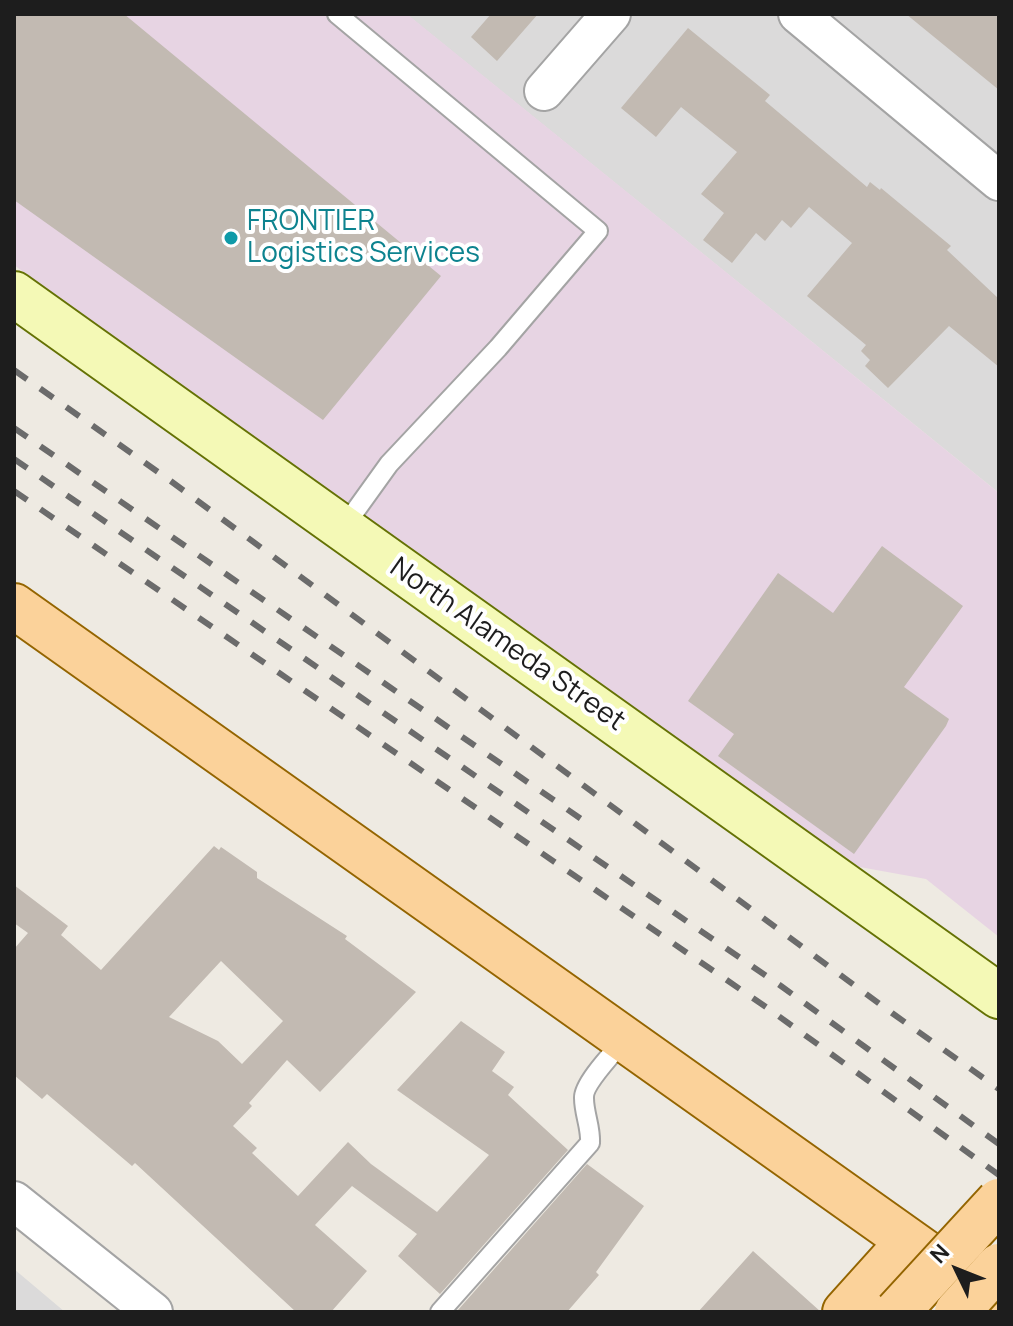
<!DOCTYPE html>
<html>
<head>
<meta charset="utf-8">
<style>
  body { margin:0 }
  #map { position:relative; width:1013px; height:1326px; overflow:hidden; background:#eeeae2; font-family:Manrope,sans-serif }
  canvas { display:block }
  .frame { position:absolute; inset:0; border:16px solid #1d1d1d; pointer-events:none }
  .north { position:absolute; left:917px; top:1230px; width:80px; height:80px; -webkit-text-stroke:6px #fff; paint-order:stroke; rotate:313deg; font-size:22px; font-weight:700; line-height:32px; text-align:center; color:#1d1d1d }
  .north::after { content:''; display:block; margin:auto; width:28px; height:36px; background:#1d1d1d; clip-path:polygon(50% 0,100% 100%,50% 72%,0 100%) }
</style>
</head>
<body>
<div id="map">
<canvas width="1013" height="1326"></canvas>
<div class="frame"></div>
<div class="north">N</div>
</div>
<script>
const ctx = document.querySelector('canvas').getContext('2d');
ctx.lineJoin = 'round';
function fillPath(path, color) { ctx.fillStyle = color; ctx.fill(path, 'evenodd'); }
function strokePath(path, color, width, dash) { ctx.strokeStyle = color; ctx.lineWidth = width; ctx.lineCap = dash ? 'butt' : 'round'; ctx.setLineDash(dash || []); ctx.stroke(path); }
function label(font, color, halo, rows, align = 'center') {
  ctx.font = font + ' Manrope,sans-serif'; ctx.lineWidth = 8; ctx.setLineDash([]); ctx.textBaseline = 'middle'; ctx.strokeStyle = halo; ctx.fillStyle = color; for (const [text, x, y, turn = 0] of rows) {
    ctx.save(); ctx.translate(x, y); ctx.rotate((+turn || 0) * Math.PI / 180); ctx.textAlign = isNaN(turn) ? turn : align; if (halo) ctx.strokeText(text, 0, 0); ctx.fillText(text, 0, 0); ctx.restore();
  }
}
const residential = new Path2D(`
  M406,14H999V493Z
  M14,1269L65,1312H14Z`);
const industrial = new Path2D(`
  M14,14H407L999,493V937L926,879L832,862L14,265Z`);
const building = new Path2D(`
  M14,14H124L441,276L323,420L14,200Z
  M491,14H538L497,61L471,37Z
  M906,14H999V90Z
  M688,28L770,95L765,101L867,187L870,182L880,190L881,188L951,246L947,250L999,299V367L949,326L888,388L865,366L870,360L861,351L866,345L807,296L852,243L809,207L791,228L782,220L765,241L756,233L732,263L703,240L724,213L701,194L737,152L681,107L656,137L621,108Z
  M882,546L963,606L904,687L949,719L946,726L854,854L718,756L734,734L688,701L778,573L833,613Z
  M214,846L219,850L221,847L257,872V878L347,936L345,939L416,992L320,1092L287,1060L249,1103L252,1106L233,1126L257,1148L252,1153L298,1196L348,1142L371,1164L437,1212L489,1155L397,1090L461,1021L505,1052L492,1071L514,1087L508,1095L568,1150L440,1294L398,1256L417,1234L352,1186L315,1225L367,1271L331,1312H296L135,1163L132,1166L47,1094L42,1099L14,1075V949L28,933L14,923V885L68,926L61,935L101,970ZM221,961L283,1021L242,1064L218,1041L169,1017Z
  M587,1164L644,1206L596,1272L599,1275L567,1312H460L458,1310Z
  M753,1251L821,1312H698Z`);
const lane = new Path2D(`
  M337,14L598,231L498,348L389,464L343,528
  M440,1312L590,1143C591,1127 584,1114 584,1098C583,1084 614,1052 624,1040`);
const street = new Path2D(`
  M798,14L999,181
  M544,91L611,14
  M14,1201L153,1312`);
const secondary = new Path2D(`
  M14,294L999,996`);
const primary = new Path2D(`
  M14,606L999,1305
  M845,1312L908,1242`);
const rail = new Path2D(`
  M14,370L168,479L892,1013L999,1089
  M14,428L587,823
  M14,459L781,986L999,1144
  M14,491L766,1007L999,1175`);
const primaryBridge = new Path2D(`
  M897,1312L999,1201
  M957,1312L999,1266`);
const markers = [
  [231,238,8,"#0f9aa8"]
];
const cultureNames = [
  ["FRONTIER",247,222],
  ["Logistics Services",247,254]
];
const streetNames = [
  ["North Alameda Street",507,645,35]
];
fillPath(residential, '#dbdada');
fillPath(industrial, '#e7d4e3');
fillPath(building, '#c2bab2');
strokePath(lane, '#a4a4a4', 22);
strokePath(street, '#a4a4a4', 42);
strokePath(secondary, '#657205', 48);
strokePath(primary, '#946501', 48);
strokePath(lane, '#fff', 18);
strokePath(street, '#fff', 38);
strokePath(secondary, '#f4f9b6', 44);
strokePath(primary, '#fbd29a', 44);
strokePath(rail, '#6b6b6b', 6, [16, 16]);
strokePath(primaryBridge, '#946501', 48, []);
strokePath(primaryBridge, '#fbd29a', 44);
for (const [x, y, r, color] of markers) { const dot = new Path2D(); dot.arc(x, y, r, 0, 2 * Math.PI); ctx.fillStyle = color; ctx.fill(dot); strokePath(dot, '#fff', 3); }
label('28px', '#0d838f', '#fff', cultureNames, 'left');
label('28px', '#1d1d1d', '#fff', streetNames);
</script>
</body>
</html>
